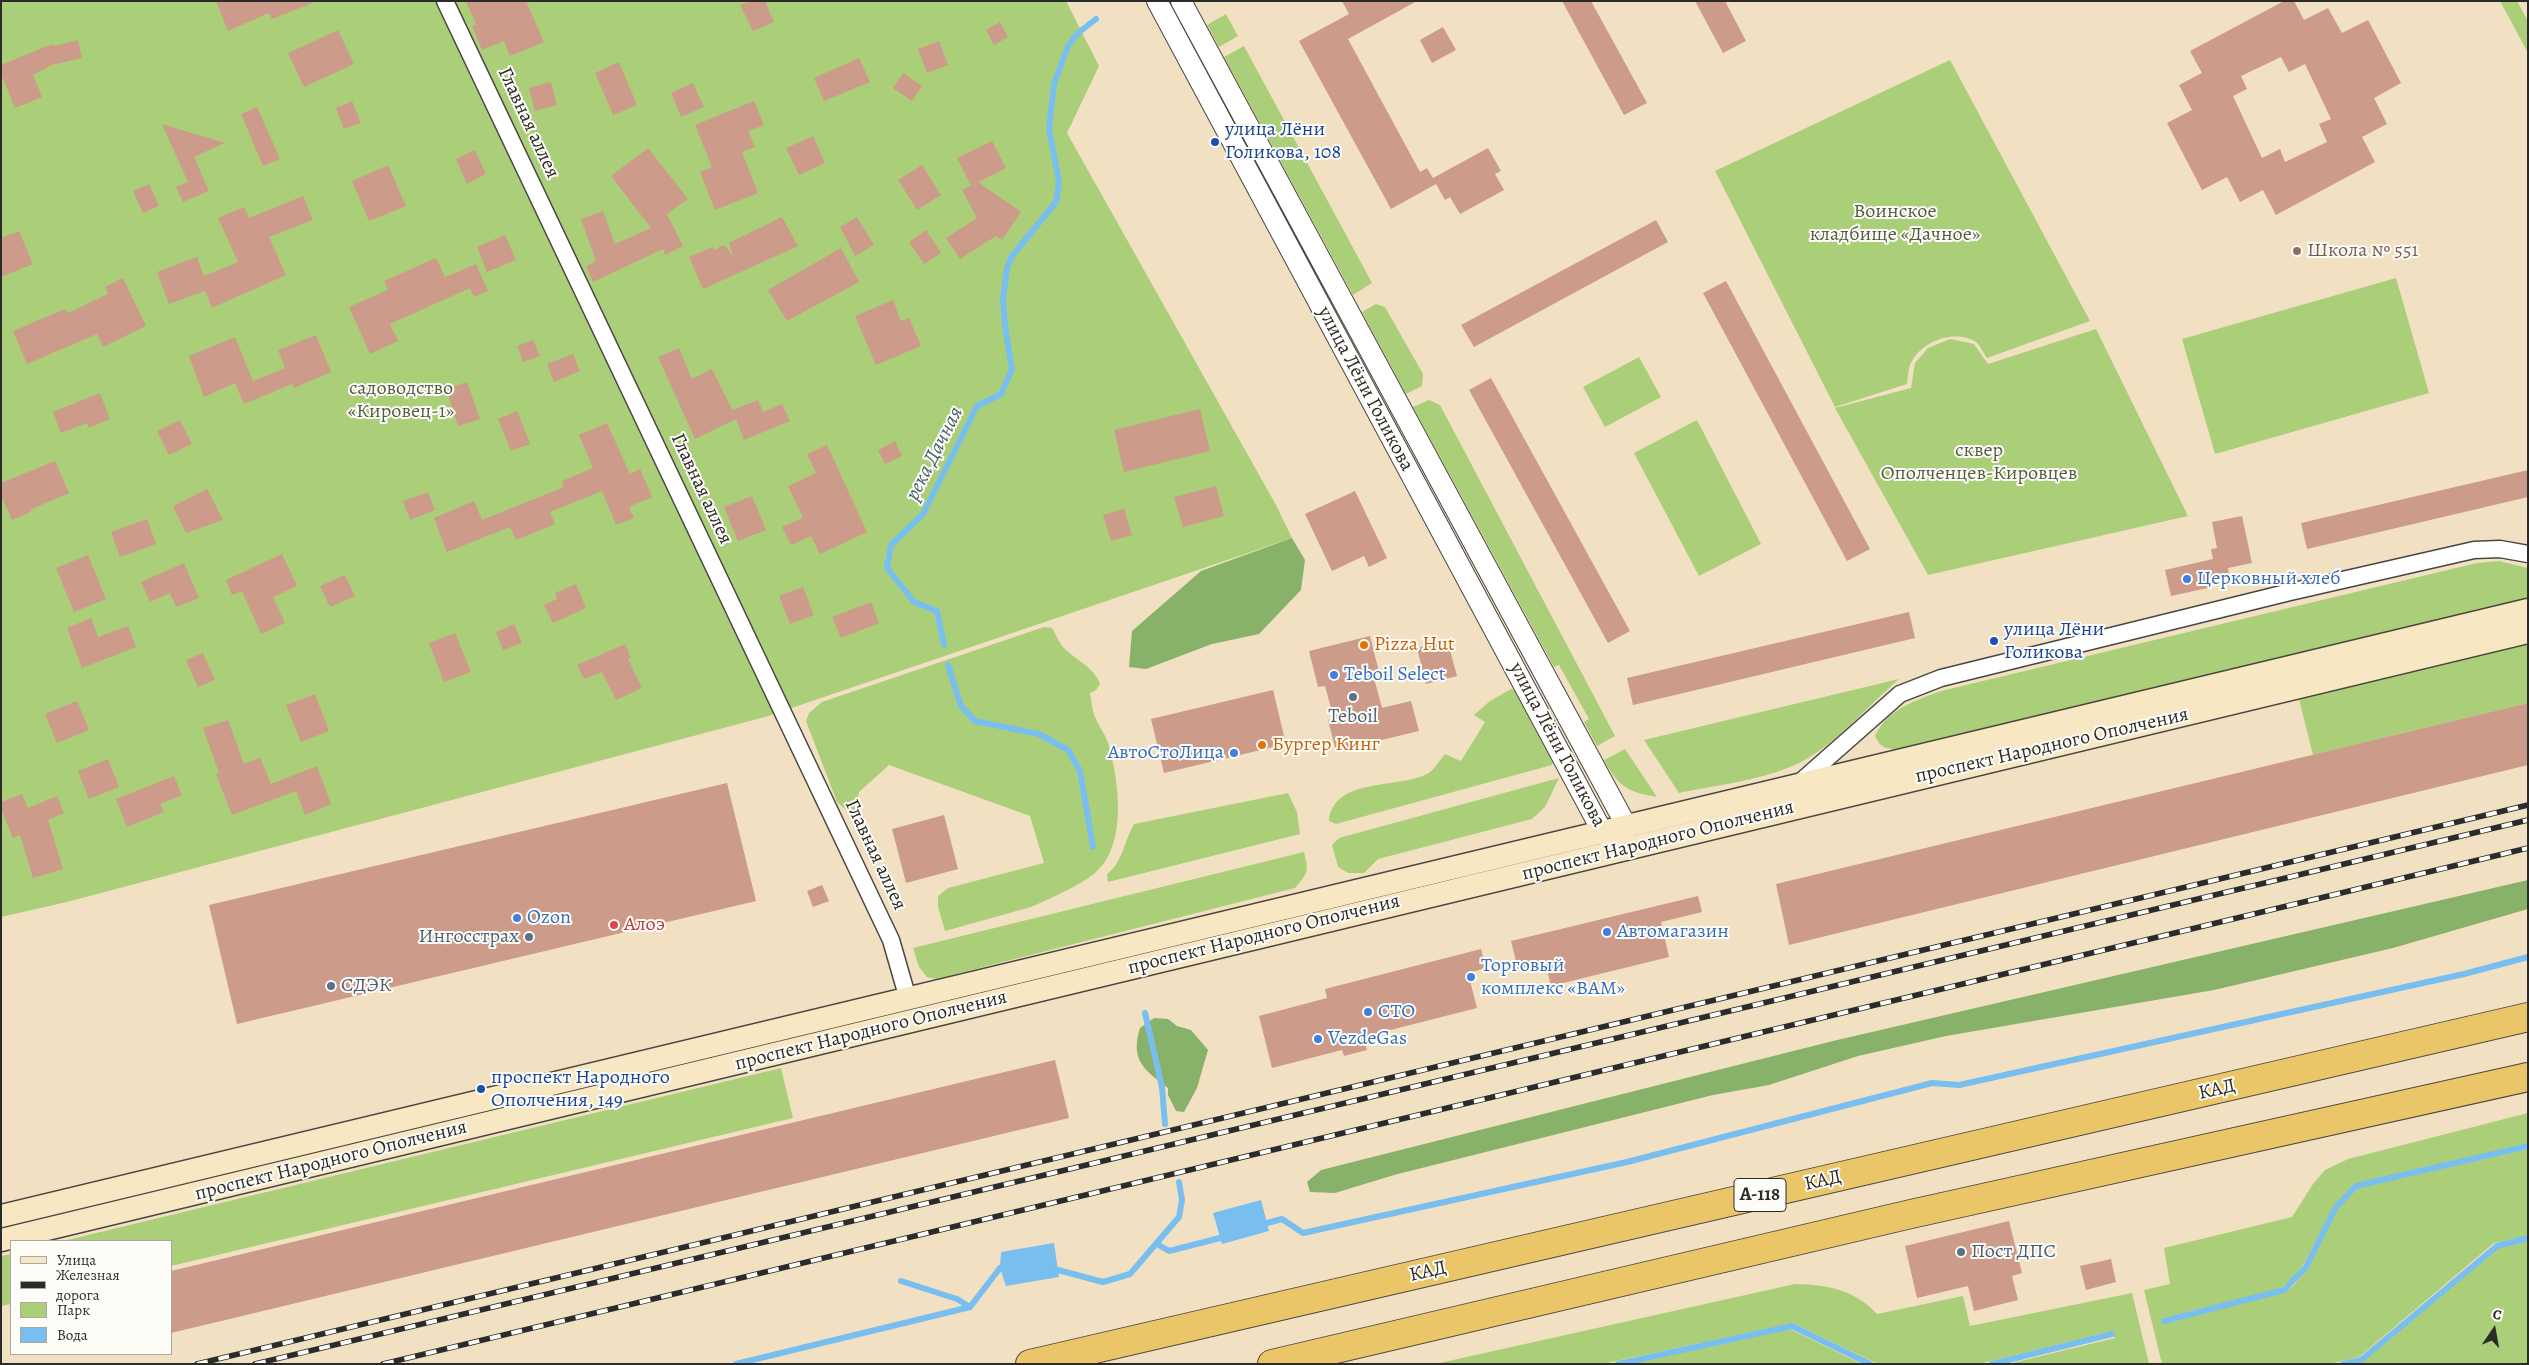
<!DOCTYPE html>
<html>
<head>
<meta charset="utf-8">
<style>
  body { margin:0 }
  #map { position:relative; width:2529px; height:1365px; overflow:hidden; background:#f2e0c2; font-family:Alegreya,serif }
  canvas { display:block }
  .frame { position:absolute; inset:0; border:2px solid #2b2b2b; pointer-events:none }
  .legend { position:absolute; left:10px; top:1240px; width:162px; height:115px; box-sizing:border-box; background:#fdfcf7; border:1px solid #a9a8a5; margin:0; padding:6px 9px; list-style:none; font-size:15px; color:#2b2b2b }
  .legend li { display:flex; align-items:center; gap:10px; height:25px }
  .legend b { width:25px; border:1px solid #a9a8a5 }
  .north { position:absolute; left:2469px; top:1305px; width:50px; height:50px; -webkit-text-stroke:4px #fdfcf7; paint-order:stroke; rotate:12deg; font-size:14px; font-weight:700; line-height:20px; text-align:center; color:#2b2b2b }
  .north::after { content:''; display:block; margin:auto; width:18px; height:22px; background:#2b2b2b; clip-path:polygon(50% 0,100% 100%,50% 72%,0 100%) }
</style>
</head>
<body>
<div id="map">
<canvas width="2529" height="1365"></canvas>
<div class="frame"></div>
<ul class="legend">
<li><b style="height:6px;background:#f7e8c3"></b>Улица</li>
<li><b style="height:6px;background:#2b2b2b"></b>Железная дорога</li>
<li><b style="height:14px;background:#abcf79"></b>Парк</li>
<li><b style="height:14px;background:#78beef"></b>Вода</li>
</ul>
<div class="north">С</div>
</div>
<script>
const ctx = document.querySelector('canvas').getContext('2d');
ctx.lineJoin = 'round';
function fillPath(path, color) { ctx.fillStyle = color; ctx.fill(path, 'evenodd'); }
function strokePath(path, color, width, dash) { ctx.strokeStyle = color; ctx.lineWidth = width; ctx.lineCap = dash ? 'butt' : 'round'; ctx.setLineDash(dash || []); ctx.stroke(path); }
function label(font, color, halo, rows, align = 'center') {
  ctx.font = font + ' Alegreya,serif'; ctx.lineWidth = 4; ctx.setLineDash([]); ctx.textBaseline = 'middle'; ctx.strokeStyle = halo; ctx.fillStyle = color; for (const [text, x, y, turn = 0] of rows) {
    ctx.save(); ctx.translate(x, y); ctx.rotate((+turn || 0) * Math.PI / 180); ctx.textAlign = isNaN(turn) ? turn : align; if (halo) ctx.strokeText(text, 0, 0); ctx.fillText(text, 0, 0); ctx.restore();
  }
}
const green = new Path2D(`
  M1,1H1066L1099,66L1067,133L1276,505L1292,538L765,717L67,902L1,917Z
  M2500,1H2517L2528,21V53Z
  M1226,14L1238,36L1219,47L1207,25Z
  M1244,46L1372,283L1353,295L1224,57Z
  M1950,60L2090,321L1987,358C1984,354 1980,345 1976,342C1955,329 1923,341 1912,361C1908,367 1908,377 1907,384L1835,407L1715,171Z
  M2396,278L2429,393L2215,454L2182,339Z
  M1376,304L1385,307L1423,374L1422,386L1406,394L1362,312Z
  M2096,329L2188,516L1928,575L1835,408L1911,388L1915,363L1928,348L1950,339L1974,344L1988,364Z
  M1639,357L1661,397L1605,427L1583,387Z
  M1429,400L1440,405L1615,736L1597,746L1584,722L1589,719L1559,665L1554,667L1413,407Z
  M1697,420L1761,544L1699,576L1634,453Z
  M2499,561L2528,568V599L1901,749C1887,749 1881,749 1875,736C1886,710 1916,700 1941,691L2477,563Z
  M1044,627L1052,628C1056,634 1059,643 1064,648C1076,660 1095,668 1100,684L1096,690L1090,693C1092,702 1092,712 1096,719C1099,727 1106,735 1108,743C1119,780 1128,845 1095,873C1081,885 1049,899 1031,907L945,931L938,907V896L948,888L1044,863L1030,816L889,765L859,792L855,812L849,813L837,802L806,721L809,713L822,702Z
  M2528,644V703L2313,755L2299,699Z
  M1899,679C1869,705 1833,747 1799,763C1764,780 1717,785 1679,793L1644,740Z
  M1511,689L1519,691L1554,759L1552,765L1336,824L1329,821C1333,777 1398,789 1427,774C1434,770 1440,760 1445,754L1461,761L1485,722L1474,715L1490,701Z
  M1625,749L1657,797C1627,792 1618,786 1604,760Z
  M1559,778L1545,807L1532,819L1378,859L1364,873H1348L1338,867L1332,845L1339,838Z
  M1288,793L1297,812L1300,834L1108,882L1107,874C1123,862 1124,841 1134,824Z
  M1304,852C1309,872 1308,873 1295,888L936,979L927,977L919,967L913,948Z
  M781,1068L793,1118L171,1266V1241H63Z
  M2528,1113V1143L2353,1185L2334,1206L2304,1264L2290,1282L2279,1289L2163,1318L2166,1323L2284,1292L2293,1286L2309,1267L2338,1208L2358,1188L2528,1149V1236L2494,1243L2359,1357L2329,1364H2162L2144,1290L2170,1284L2164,1248L2292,1217L2313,1184L2325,1170L2348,1159Z
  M2528,1241V1364H2359L2498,1248Z
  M11,1254V1304L1,1306V1256Z
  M1795,1284C1827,1285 1854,1289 1877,1314L1963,1296L1970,1326L2132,1293L2149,1364H2008L2115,1338L2112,1331L1979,1364H1878L1793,1323L1602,1364H1435Z
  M1790,1329L1862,1364H1630Z`);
const forest = new Path2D(`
  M1292,538L1305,560L1301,590L1259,634L1212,644L1146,669L1129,667L1132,631L1201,571Z
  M2528,880V909L2393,948L2214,990L1946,1036L1858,1056L1769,1085L1713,1095L1394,1175L1335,1193L1310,1192L1307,1182L1321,1170L1833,1041Z
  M1154,1018L1168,1019L1177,1026L1191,1030L1208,1050L1197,1088L1184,1112L1176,1111L1168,1095V1088C1144,1070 1130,1060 1140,1028Z`);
const water = new Path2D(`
  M1261,1200L1269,1231L1222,1244L1213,1213Z
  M1054,1243L1059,1277L1006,1286L1000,1268L1001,1252Z`);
const stream = new Path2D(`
  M944,645L937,611L914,602L887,568L891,545L923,514L977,406L1001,394L1012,369L1005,326L1003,299L1007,268L1012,256L1056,202L1059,182L1049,129L1054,84L1068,46L1078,33L1096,19
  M948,665L961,706L975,721L1039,734L1068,750L1080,771L1093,847
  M1145,1013L1162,1087L1165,1124
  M1267,1223L1282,1219L1303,1233L1627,1162L1932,1083L1959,1085L2464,974L2528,957
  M1157,1244L1169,1251L1220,1238
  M1058,1270L1103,1282L1130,1274L1179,1217L1182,1200L1179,1182
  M901,1281L957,1299L970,1307
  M2164,1321L2284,1290L2306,1267L2336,1207L2356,1186L2528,1146
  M736,1364L970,1307L1000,1268
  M1618,1364L1792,1326L1870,1364
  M1992,1364L2112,1334
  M2343,1364L2361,1360L2497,1246L2528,1238`);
const building = new Path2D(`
  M216,1H315V2L272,19L269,13L228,31Z
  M466,1H526L544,42L510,56L504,41L482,50L472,26L476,25Z
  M750,1H765L774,22L753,31L740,5Z
  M1342,1H1417L1348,39L1420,172L1427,168L1433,178L1488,148L1501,171L1495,174L1504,190L1460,214L1450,197L1445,200L1436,184L1391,209L1299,41L1349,14Z
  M1562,1H1591L1647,103L1624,115Z
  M1695,1H1725L1746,41L1723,53Z
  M2284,1H2294L2304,20L2328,8L2342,33L2368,20L2401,83L2374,98L2387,124L2362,137L2375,162L2276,215L2263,190L2240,202L2227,177L2202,190L2167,123L2192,110L2179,85L2202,73L2190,51ZM2281,57L2289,72L2305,64L2331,119L2319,124L2327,142L2285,162L2280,149L2262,158L2233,96L2247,89L2241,76Z
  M1000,22L1008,37L994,45L986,30Z
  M1443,27L1456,50L1432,63L1420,40Z
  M338,30L354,64L304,87L288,53Z
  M78,40L82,58L52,65L33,75L42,97L15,108L1,74V65L52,44L53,46Z
  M939,41L948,65L927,73L918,49Z
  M859,58L870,82L824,101L814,78Z
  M619,62L637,105L613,115L595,73Z
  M903,73L922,86L912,101L893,88Z
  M551,82L557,105L535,111L529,88Z
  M693,83L704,107L681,117L671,93Z
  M352,101L361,123L344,129L336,108Z
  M754,101L764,125L748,131L755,147L742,152L758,193L715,210L700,172L712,167L695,125Z
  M257,107L280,159L263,166L241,114Z
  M162,124L225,143L194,157L209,191L183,202L176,187L188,182Z
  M813,136L825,163L799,175L786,148Z
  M992,141L1006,168L971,186L957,158Z
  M648,148L688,199L667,214L683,246L665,255L663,249L593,282L586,266L596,261L581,219L603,211L615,244L651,228L611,176Z
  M475,150L486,174L467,184L456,159Z
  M388,165L406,206L369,221L352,181Z
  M922,165L941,195L917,210L898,180Z
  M978,182L1021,212L1002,240L996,236L960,259L946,238L977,218L962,190Z
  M149,184L159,206L143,213L133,191Z
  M303,196L313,220L269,237L286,275L212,308L205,291L169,304L157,272L197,257L204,276L238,262L218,218L244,207L249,218Z
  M782,217L798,246L703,289L689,257L713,247L714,250L724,245L733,256L729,243Z
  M857,217L874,245L855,256L840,227Z
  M1656,220L1668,242L1474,347L1461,325Z
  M926,230L941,253L924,264L909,242Z
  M19,231L33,264L1,277V238Z
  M505,235L516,260L487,272L477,247Z
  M841,248L859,282L787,321L768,290Z
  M436,258L445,277L476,264L488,291L474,297L470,288L390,324L398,341L370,354L349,307L388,290L384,281Z
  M123,278L146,326L103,347L97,334L27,364L13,331L65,309L68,313L108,294L105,287Z
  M1726,281L1870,549L1847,561L1703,293Z
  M893,300L901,321L909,318L921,346L876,365L855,316Z
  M316,335L331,372L294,388L292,384L244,404L235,383L204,397L189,356L235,337L253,381L285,368L278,350Z
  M533,340L540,356L523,362L517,346Z
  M679,348L692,379L712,369L734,413L732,410L758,400L763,412L782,404L790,421L744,440L736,419L695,439L658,357Z
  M573,354L580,371L554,382L547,364Z
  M1491,378L1630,631L1608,643L1469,390Z
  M467,382L480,419L458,426L446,389Z
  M100,393L110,419L89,428L87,423L61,433L53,412Z
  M1200,409L1210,451L1124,472L1114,430Z
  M517,411L530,444L511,451L498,419Z
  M180,420L192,444L169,455L157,431Z
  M607,423L630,474L640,469L652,497L629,507L634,518L616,525L602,491L550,512L555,524L516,540L510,527L447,552L434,518L474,501L482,520L564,487L562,481L593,468L579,435Z
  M895,441L902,456L885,464L878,450Z
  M827,445L867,532L820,554L811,536L791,545L782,527L803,518L788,486L816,473L807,454Z
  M55,461L69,493L30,510L31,512L12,520L1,496V483Z
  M2528,470V497L2307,549L2301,523Z
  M1216,486L1224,516L1183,527L1174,497Z
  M207,489L223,520L186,533L173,506Z
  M1355,491L1387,558L1369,567L1364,556L1332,571L1305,514Z
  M428,492L435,510L410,520L403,501Z
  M752,496L766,530L738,541L724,507Z
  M1124,509L1132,535L1111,541L1103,515Z
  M2242,516L2252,563L2228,568L2229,576L2206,580L2208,588L2171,596L2165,570L2213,559L2211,549L2217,548L2212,522Z
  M147,519L156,544L120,557L111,532Z
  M282,554L297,586L273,597L285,623L261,634L242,591L232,595L226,580Z
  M88,555L106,599L74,612L56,568Z
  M184,563L199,598L176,607L170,593L150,602L141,582Z
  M345,575L355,596L330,607L320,586Z
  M576,584L586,608L553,623L544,605L557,599L555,593Z
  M803,587L814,615L790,624L779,596Z
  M871,602L879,623L841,638L832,617Z
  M1909,612L1915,638L1633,705L1627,678Z
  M91,618L98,637L128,626L136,647L82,668L67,628Z
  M514,624L522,643L503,650L496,632Z
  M455,633L471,672L444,682L429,643Z
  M1370,636L1379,672L1373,674L1382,708L1411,701L1419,731L1336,751L1328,720L1334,719L1325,686L1318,687L1309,651Z
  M1447,640L1457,676L1426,684L1417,648Z
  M625,644L631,658L628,659L642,688L616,700L602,672L584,679L577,665Z
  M203,653L215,680L198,687L186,660Z
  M1273,690L1286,744L1164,773L1151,719Z
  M315,694L329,731L301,742L286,705Z
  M77,701L89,730L57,743L45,714Z
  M2528,703V765L1789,945L1776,884Z
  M228,720L244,764L260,758L271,784L317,766L331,804L305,815L296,791L232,815L216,774L219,773L203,728Z
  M108,759L119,787L89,799L78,771Z
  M174,776L182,795L160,804L164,812L127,827L116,799Z
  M727,783L756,901L237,1024L209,905Z
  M22,794L28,808L57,796L64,813L48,820L63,869L33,878L20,835L13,838L1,809V802Z
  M944,815L958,869L906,883L892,829Z
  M822,885L829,901L813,907L807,891Z
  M1698,896L1702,912L1661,922L1669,957L1551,986L1545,962L1518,969L1511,941Z
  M1481,949L1486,968L1468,973L1477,1008L1363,1037L1367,1050L1344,1056L1342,1050L1272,1068L1259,1016L1327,998L1325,989Z
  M1055,1060L1069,1118L171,1333V1271Z
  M2009,1221L2022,1273L2012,1276L2018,1300L1974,1311L1968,1286L1917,1298L1905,1246Z
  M2111,1259L2116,1282L2086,1290L2080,1266Z`);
const minor = new Path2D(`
  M445,1L891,940L908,999
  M1798,784L1900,694L1941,678L2290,592L2474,550L2500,549L2528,554`);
const tertiary = new Path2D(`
  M1157,1L1602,831L1614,842
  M1181,1L1626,825L1623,841`);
const secondary = new Path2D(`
  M1,1216L2528,610
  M1,1240L2528,632`);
const motorway = new Path2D(`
  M1030,1364L2528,1017
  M1272,1364L1911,1214L2528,1077`);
const rail = new Path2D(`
  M197,1364L2528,805
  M255,1364L2528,820
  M383,1364L2528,848`);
const markers = [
  [1215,142,5,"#1a4fb4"],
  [2297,251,5,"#8d6e63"],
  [2187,579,5,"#3f7fe0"],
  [1994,641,5,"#1a4fb4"],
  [1364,645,5,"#e8710a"],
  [1334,675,5,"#3f7fe0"],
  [1353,697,5,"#5c6f8a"],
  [1262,745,5,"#e8710a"],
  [1234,753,5,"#3f7fe0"],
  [517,918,5,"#3f7fe0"],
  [614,925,5,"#e0444e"],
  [1607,932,5,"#3f7fe0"],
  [529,937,5,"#5c6f8a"],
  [1471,977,5,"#3f7fe0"],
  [331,986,5,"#5c6f8a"],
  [1368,1012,5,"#3f7fe0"],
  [1318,1039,5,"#3f7fe0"],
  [481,1089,5,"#1a4fb4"],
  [1961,1252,5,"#5c6f8a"]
];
const shields = [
  [1760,1195,52]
];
const shieldNames = [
  ["А-118",1760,1195]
];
const streetNames = [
  ["Главная аллея",528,123,65],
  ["улица Лёни Голикова",1365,389,62],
  ["Главная аллея",701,489,65],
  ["улица Лёни Голикова",1557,745,62],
  ["проспект Народного Ополчения",2052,746,-13],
  ["проспект Народного Ополчения",1658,841,-14],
  ["Главная аллея",875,855,65],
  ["проспект Народного Ополчения",1264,935,-14],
  ["проспект Народного Ополчения",871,1031,-14],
  ["КАД",2217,1090,-13],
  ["проспект Народного Ополчения",331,1161,-14],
  ["КАД",1823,1181,-13],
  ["КАД",1428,1272,-13]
];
const transitNames = [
  ["улица Лёни",1225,130],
  ["Голикова, 108",1225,153],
  ["улица Лёни",2004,630],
  ["Голикова",2004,653],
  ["проспект Народного",491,1078],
  ["Ополчения, 149",491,1101]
];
const parkNames = [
  ["Воинское",1895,212],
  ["кладбище «Дачное»",1895,235],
  ["садоводство",401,389],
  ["«Кировец-1»",401,412],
  ["сквер",1979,451],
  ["Ополченцев-Кировцев",1979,474]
];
const educationNames = [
  ["Школа № 551",2307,251]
];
const shopNames = [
  ["Церковный хлеб",2197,579],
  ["Teboil Select",1344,675],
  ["АвтоСтоЛица",1224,753,"right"],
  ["Ozon",527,918],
  ["Автомагазин",1617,932],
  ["Торговый",1481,966],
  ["комплекс «ВАМ»",1481,989],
  ["СТО",1378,1012],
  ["VezdeGas",1328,1039]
];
const foodNames = [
  ["Pizza Hut",1374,645],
  ["Бургер Кинг",1272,745]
];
const serviceNames = [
  ["Teboil",1353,717,"center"],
  ["Ингосстрах",519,937,"right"],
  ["СДЭК",341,986],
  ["Пост ДПС",1971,1252]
];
const healthNames = [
  ["Алоэ",624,925]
];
const waterNames = [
  ["река Дачная",935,454,-63]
];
fillPath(green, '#abcf79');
fillPath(forest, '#88b269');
fillPath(water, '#78beef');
strokePath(stream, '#78beef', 6);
fillPath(building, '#cd9b89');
strokePath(minor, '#494642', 19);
strokePath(tertiary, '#494642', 22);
strokePath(secondary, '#494642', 25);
strokePath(motorway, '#494642', 30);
strokePath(minor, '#fff', 16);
strokePath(tertiary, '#fff', 20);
strokePath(secondary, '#f7e8c3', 22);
strokePath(motorway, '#ebc669', 28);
strokePath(rail, '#2b2b2b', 5.5);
strokePath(rail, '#fdfcf7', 4, [11]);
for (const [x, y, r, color] of markers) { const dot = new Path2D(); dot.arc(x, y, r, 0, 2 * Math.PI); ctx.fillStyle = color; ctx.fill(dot); strokePath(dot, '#fdfcf7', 2); }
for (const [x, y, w] of shields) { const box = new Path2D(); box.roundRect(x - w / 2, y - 16.5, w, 33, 4); ctx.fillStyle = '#fdfcf7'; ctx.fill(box); strokePath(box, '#2b2b2b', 1); }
label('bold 19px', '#2b2b2b', null, shieldNames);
label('20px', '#2b2b2b', '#fdfcf7', streetNames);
label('20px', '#164399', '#fdfcf7', transitNames, 'left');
label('20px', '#515c42', '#fdfcf7', parkNames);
label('20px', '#785e54', '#fdfcf7', educationNames, 'left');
label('20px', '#366cbe', '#fdfcf7', shopNames, 'left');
label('20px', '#c56008', '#fdfcf7', foodNames, 'left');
label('20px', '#4e5e75', '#fdfcf7', serviceNames, 'left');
label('20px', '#be3a42', '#fdfcf7', healthNames, 'left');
label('italic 21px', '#465e70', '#fdfcf7', waterNames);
</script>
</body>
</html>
